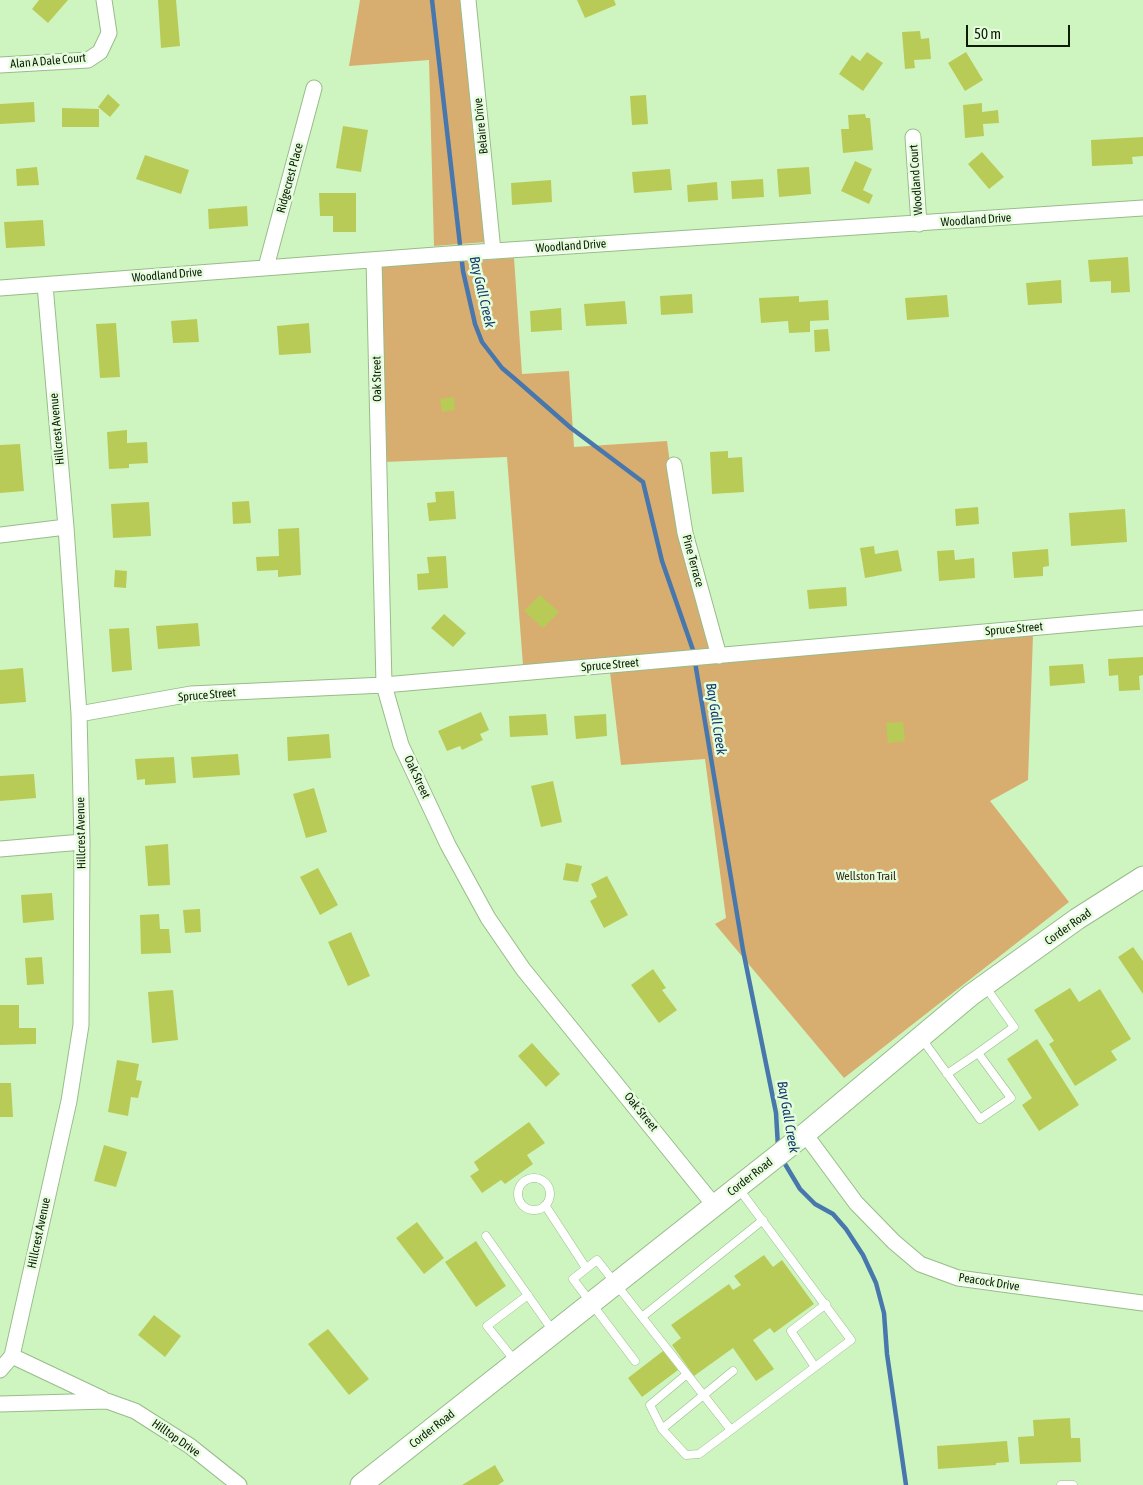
<!DOCTYPE html>
<html>
<head>
<meta charset="utf-8">
<style>
  body { margin:0 }
  #map { position:relative; width:1143px; height:1485px; overflow:hidden; background:#cef5bf; font-family:"Asap Condensed",sans-serif }
  canvas { display:block }
  .scale { position:absolute; left:966px; top:25px; width:104px; height:22px; box-sizing:border-box; border:2px solid #0d1b07; border-top:0; padding-left:6px; font-size:15px; line-height:18px; white-space:nowrap; color:#0d1b07; -webkit-text-stroke:4px #e5fddd; paint-order:stroke }
</style>
</head>
<body>
<div id="map">
<canvas width="1143" height="1485"></canvas>
<div class="scale">50 m</div>
</div>
<script>
const ctx = document.querySelector('canvas').getContext('2d');
ctx.lineJoin = 'round';
function fillPath(path, color) { ctx.fillStyle = color; ctx.fill(path, 'evenodd'); }
function strokePath(path, color, width, dash) { ctx.strokeStyle = color; ctx.lineWidth = width; ctx.lineCap = dash ? 'butt' : 'round'; ctx.setLineDash(dash || []); ctx.stroke(path); }
function label(font, color, halo, rows, align = 'center') {
  ctx.font = font + ' "Asap Condensed",sans-serif'; ctx.lineWidth = 5; ctx.setLineDash([]); ctx.textBaseline = 'middle'; ctx.strokeStyle = halo; ctx.fillStyle = color; for (const [text, x, y, turn = 0] of rows) {
    ctx.save(); ctx.translate(x, y); ctx.rotate((+turn || 0) * Math.PI / 180); ctx.textAlign = isNaN(turn) ? turn : align; if (halo) ctx.strokeText(text, 0, 0); ctx.fillText(text, 0, 0); ctx.restore();
  }
}
const green = new Path2D(`
  M360,0H461L486,242L434,246L429,60L349,66Z
  M514,258L522,374L569,371L574,447L667,441L680,538L714,651L523,665L507,457L384,462L379,266Z
  M1033,635L1028,780L990,801L1069,902L844,1078L715,924L726,918L705,759L621,765L610,672Z`);
const stream = new Path2D(`
  M432,0L463,271L475,324L482,342L502,368L515,379L571,428L643,482L662,561L693,650L743,950L776,1113L778,1147
  M782,1159L800,1189L815,1204L833,1214L846,1229L863,1255L876,1283L884,1313L887,1354L906,1485`);
const building = new Path2D(`
  M39,0H68L48,23L32,9Z
  M158,0H176L180,46L161,48Z
  M577,0H614L616,5L585,18Z
  M920,31L921,39L929,38L931,59L914,60L915,68L905,69L902,32Z
  M867,52L883,63L863,91L839,74L852,55L860,61Z
  M966,52L983,80L965,91L948,63Z
  M108,94L120,105L110,117L98,107Z
  M646,95L648,124L632,125L630,96Z
  M34,102L35,122L0,124V104Z
  M982,103V112L998,110L999,123L983,124L984,136L965,138L963,105Z
  M62,108L99,109V127H62Z
  M865,114L866,118H870L873,150L843,153L841,129H849L848,115Z
  M343,126L368,130L361,172L336,168Z
  M1143,137V156L1132,157L1133,164L1092,166L1091,140Z
  M982,152L1004,177L989,189L968,164Z
  M145,155L189,170L181,194L136,179Z
  M855,161L872,169L863,190L873,195L869,204L841,191Z
  M37,167L39,185L17,186L16,169Z
  M809,167L811,194L779,197L777,169Z
  M670,169L672,190L634,193L632,172Z
  M763,179L764,197L732,199L731,181Z
  M551,180L552,202L512,205L511,183Z
  M717,182L718,200L688,202L687,185Z
  M319,193H356V232H333V216H320Z
  M247,206L248,226L209,229L208,209Z
  M43,220L45,246L6,248L4,222Z
  M1128,257L1130,292L1111,293V281L1090,282L1088,260Z
  M1061,280L1062,303L1028,305L1026,283Z
  M692,294L693,313L661,315L660,296Z
  M947,295L949,317L907,320L905,298Z
  M799,296V302L828,300L829,320L810,321V332L789,333L788,321L761,323L759,298Z
  M625,301L627,324L586,326L584,304Z
  M561,308L562,330L531,332L530,311Z
  M197,319L199,342L173,343L171,321Z
  M116,323L120,377L100,378L96,324Z
  M309,323L311,353L279,355L277,326Z
  M828,329L830,351L815,352L814,330Z
  M454,397L455,410L442,412L440,399Z
  M127,430V443L147,442L148,463L129,464V468L109,469L107,432Z
  M20,444L24,491L0,493V445Z
  M728,451V458L742,457L744,492L712,494L710,452Z
  M454,491L456,519L429,521L427,503L436,502L435,492Z
  M249,501L251,523L233,524L232,502Z
  M149,502L151,536L113,538L111,504Z
  M978,507L979,524L956,526L955,509Z
  M1125,509L1127,542L1071,546L1069,513Z
  M299,528L301,575L278,577V570L257,571L256,557L279,556L278,529Z
  M874,546L875,554L898,550L902,571L865,578L860,548Z
  M1048,549L1049,566L1043,567V576L1014,578L1012,552Z
  M954,550L955,560L974,558L975,578L939,581L937,551Z
  M446,556L448,588L418,590L417,574L429,573L427,557Z
  M115,570L127,571L126,588L114,587Z
  M846,587L847,606L809,609L807,590Z
  M540,595L559,612L543,628L524,611Z
  M444,614L466,633L453,647L431,628Z
  M198,623L200,646L158,649L156,626Z
  M129,628L132,670L112,672L109,629Z
  M1143,657V675L1139,676L1140,690L1119,691L1118,675L1109,676L1108,659Z
  M1083,664L1085,683L1050,686L1049,666Z
  M23,668L26,702L0,704V670Z
  M481,712L489,730L480,734L483,740L462,750L460,746L447,751L438,731Z
  M546,714L548,735L510,737L509,716Z
  M606,714L607,736L576,739L574,716Z
  M903,722L905,741L888,743L886,723Z
  M329,734L331,758L288,761L287,737Z
  M238,754L240,775L193,778L191,757Z
  M174,757L176,783L145,785V779L137,780L135,759Z
  M34,774L36,798L0,801V776Z
  M553,781L562,822L541,827L531,786Z
  M314,788L327,832L306,838L293,794Z
  M168,844L170,885L148,886L145,846Z
  M566,863L582,866L578,882L563,880Z
  M318,868L338,905L320,915L300,877Z
  M607,876L628,915L604,928L590,901L597,897L591,884Z
  M52,893L54,920L23,923L21,895Z
  M200,909L201,932L185,933L183,910Z
  M159,914L160,929H169L171,953L141,954L140,915Z
  M351,932L370,976L348,986L328,942Z
  M1133,947L1143,961V994L1118,957Z
  M42,957L44,984L27,985L25,958Z
  M653,969L666,988L662,990L677,1010L659,1023L631,985Z
  M1070,988L1079,1002L1100,989L1131,1039L1111,1051L1117,1060L1075,1086L1049,1044L1054,1041L1034,1010Z
  M173,990L178,1040L152,1043L148,992Z
  M0,1005H19V1028H36V1044L0,1045Z
  M1037,1039L1079,1105L1039,1131L1022,1105L1032,1098L1007,1059Z
  M532,1043L560,1074L546,1087L518,1056Z
  M117,1060L139,1064L136,1080L142,1081L138,1098L131,1097L128,1116L108,1112Z
  M0,1083H11L13,1117H0Z
  M529,1122L545,1143L527,1155L533,1164L505,1184L501,1180L482,1193L470,1176L479,1170L474,1162Z
  M104,1145L127,1152L116,1187L94,1181Z
  M417,1222L444,1258L424,1274L396,1238Z
  M476,1241L506,1286L476,1307L445,1262Z
  M764,1255L773,1267L782,1260L814,1304L774,1333L770,1328L753,1340L774,1369L756,1381L733,1348L694,1376L672,1345L681,1338L671,1325L729,1284L733,1290L741,1285L734,1276Z
  M154,1315L181,1336L165,1357L138,1335Z
  M328,1329L369,1379L349,1395L308,1344Z
  M663,1351L678,1370L642,1397L628,1378Z
  M1070,1418L1071,1438H1080L1081,1462L1020,1464L1018,1437L1034,1436L1033,1420Z
  M1007,1441L1009,1462L996,1463V1465L938,1469L937,1446Z
  M495,1465L504,1481L498,1485H462Z`);
const lane = new Path2D(`
  M922,1039L980,1119L1011,1098L978,1053L1014,1027L985,986
  M947,1074L978,1053
  M518 1194a16 16 0 1 1 32 0a16 16 0 1 1-32 0Z
  M545,1205L586,1268
  M486,1236L553,1331
  M642,1317L763,1220
  M515,1361L487,1326L528,1295
  M635,1361L573,1279L597,1260L731,1430
  M815,1367L791,1331L826,1304
  M733,1371L662,1429L686,1455L699,1454L851,1340L739,1189
  M662,1429L650,1405L687,1374
  M1061,1485H1073`);
const street = new Path2D(`
  M468,0L493,251
  M0,65L88,60L100,52L109,33L104,0
  M913,137L919,224
  M374,260L384,685L401,745L448,845L488,918L523,969L714,1205
  M266,267L314,88
  M0,288L449,254L1143,208
  M674,465L685,533L719,656
  M0,535L66,527
  M79,714L191,694L384,685L1143,618
  M0,849L82,842
  M805,1134L856,1203L894,1242L920,1264L958,1278L1143,1303
  M12,1356L103,1399
  M0,1370L12,1356L69,1101L81,1025L82,842L79,714L66,527L45,285
  M0,1404L107,1401L135,1411L190,1446L239,1485`);
const secondary = new Path2D(`
  M361,1485L805,1134L971,995L1077,919L1143,877`);
const streetNames = [
  ["Alan A Dale Court",48,61,-5],
  ["Belaire Drive",481,126,-96],
  ["Ridgecrest Place",290,178,-75],
  ["Woodland Court",916,180,-94],
  ["Woodland Drive",976,220,-4],
  ["Woodland Drive",571,246,-4],
  ["Woodland Drive",167,275,-5],
  ["Oak Street",377,379,-91],
  ["Hillcrest Avenue",57,429,-95],
  ["Pine Terrace",693,561,75],
  ["Spruce Street",1014,629,-5],
  ["Spruce Street",610,665,-5],
  ["Spruce Street",207,695,-5],
  ["Oak Street",417,777,65],
  ["Hillcrest Avenue",81,833,-91],
  ["Corder Road",1068,927,-35],
  ["Oak Street",641,1112,51],
  ["Corder Road",750,1177,-38],
  ["Hillcrest Avenue",39,1233,-78],
  ["Peacock Drive",989,1282,9],
  ["Corder Road",432,1429,-38],
  ["Hilltop Drive",176,1438,35]
];
const parkNames = [
  ["Wellston Trail",866,876]
];
const waterNames = [
  ["Bay Gall Creek",482,292,77],
  ["Bay Gall Creek",716,719,81],
  ["Bay Gall Creek",788,1117,80]
];
fillPath(green, '#d7ae6f');
strokePath(stream, '#4877ae', 4.5);
fillPath(building, '#b9cb57');
strokePath(lane, '#97bc89', 9);
strokePath(street, '#97bc89', 17);
strokePath(secondary, '#97bc89', 23);
strokePath(lane, '#fff', 8);
strokePath(street, '#fff', 15);
strokePath(secondary, '#fff', 21);
label('12px', '#0d1b07', '#e5fddd', streetNames);
label('12px', '#342916', '#e5fddd', parkNames);
label('italic 14px', '#11396f', '#e5fddd', waterNames);
</script>
</body>
</html>
